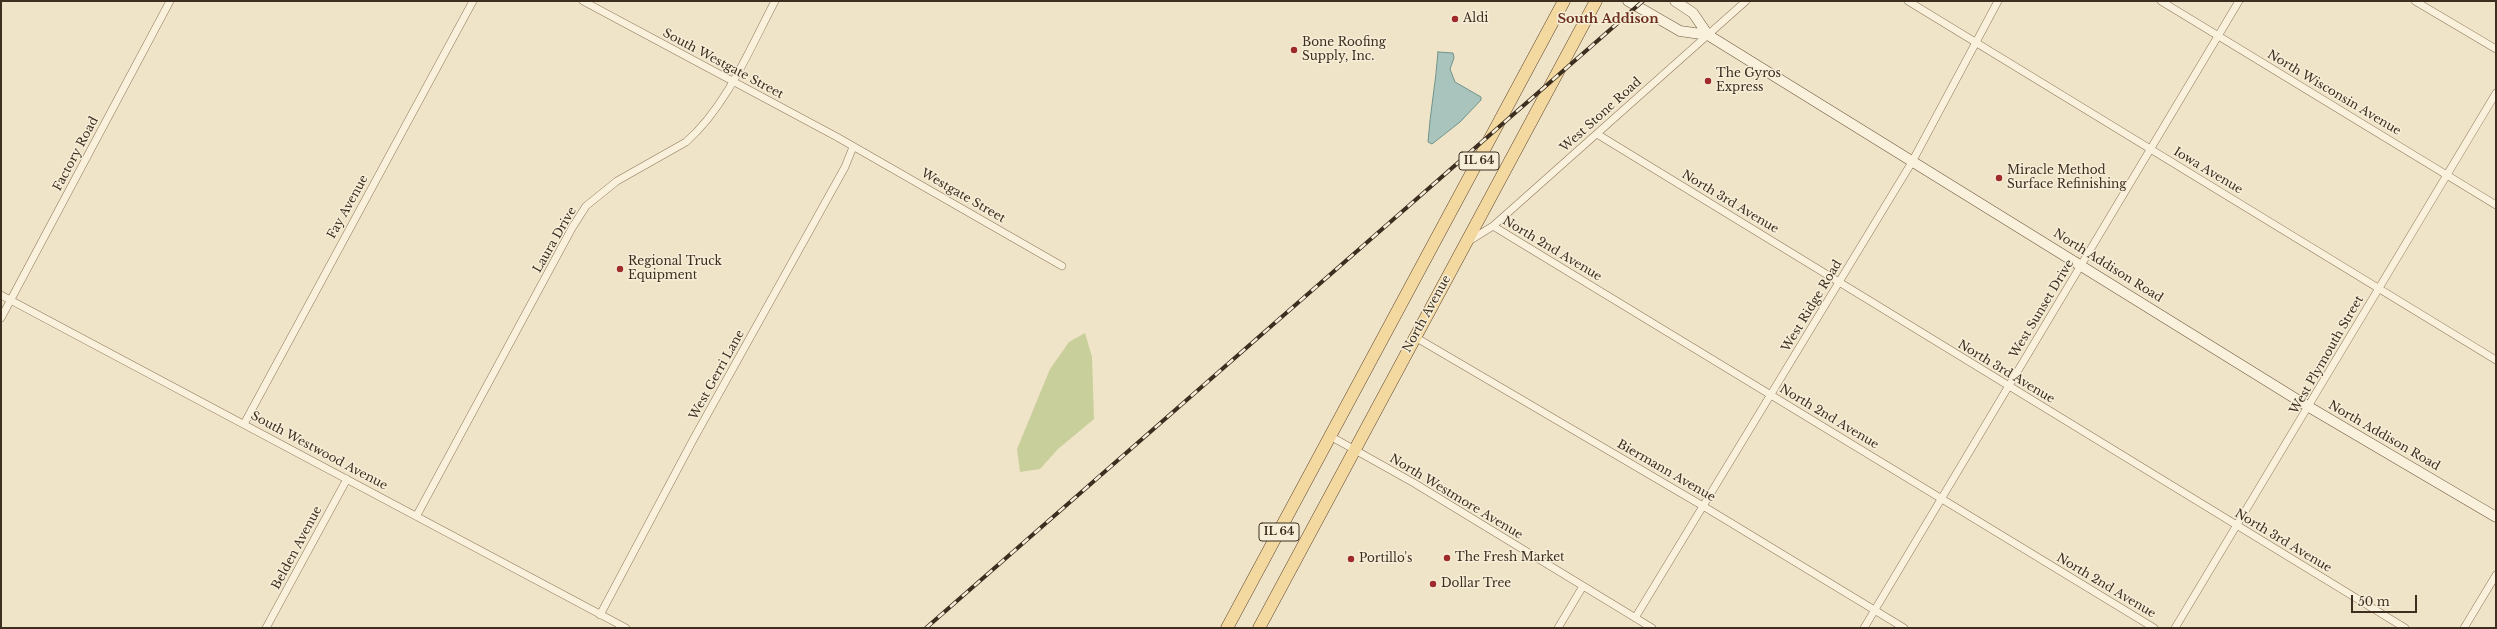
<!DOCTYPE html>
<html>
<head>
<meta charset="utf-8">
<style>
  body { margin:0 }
  #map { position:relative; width:2497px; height:629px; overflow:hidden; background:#f0e4c8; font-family:"Libre Baskerville",serif }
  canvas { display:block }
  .frame { position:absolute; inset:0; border:2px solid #3d2e20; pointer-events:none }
  .scale { position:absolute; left:2351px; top:595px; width:66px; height:18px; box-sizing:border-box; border:2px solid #3d2e20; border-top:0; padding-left:5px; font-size:12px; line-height:14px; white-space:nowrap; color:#3d2e20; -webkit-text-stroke:3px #f7eed8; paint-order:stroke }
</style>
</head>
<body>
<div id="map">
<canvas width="2497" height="629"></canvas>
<div class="frame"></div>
<div class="scale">50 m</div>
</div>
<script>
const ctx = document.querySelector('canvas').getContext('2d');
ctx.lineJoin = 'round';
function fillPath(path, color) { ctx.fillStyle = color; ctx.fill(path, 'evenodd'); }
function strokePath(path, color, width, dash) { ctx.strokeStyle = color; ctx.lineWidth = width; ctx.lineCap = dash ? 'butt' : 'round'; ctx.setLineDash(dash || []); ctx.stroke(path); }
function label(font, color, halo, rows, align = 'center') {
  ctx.font = font + ' "Libre Baskerville",serif'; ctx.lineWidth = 3; ctx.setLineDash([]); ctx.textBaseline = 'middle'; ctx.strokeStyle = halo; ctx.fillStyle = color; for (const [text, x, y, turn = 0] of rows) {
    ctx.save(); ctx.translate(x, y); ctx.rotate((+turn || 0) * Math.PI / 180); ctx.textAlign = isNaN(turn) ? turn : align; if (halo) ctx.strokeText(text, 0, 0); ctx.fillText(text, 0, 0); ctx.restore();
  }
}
const green = new Path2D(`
  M1085,333L1092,357L1094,419L1058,449L1040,469L1020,472L1017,449L1050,369L1069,342Z`);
const water = new Path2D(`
  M1438,52L1453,53L1454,58L1450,69L1455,82L1481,97V100L1460,122L1432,144L1428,142C1430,112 1436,82 1438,52Z`);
const street = new Path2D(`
  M583,1L837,137L1062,266
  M1908,1L2496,360
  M2161,1L2496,205
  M2415,1L2496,49
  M1597,134L2405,628
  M1493,226L2154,628
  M1469,241L1493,226L1746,1
  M1,295L626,628
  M1,318L170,1
  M1415,337L1703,506L1904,628
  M244,424L473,1
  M1330,436L1414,483L1652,628
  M417,515L572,228L586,206L617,181L686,142C727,106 750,48 775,1
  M600,615L693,440L845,167L853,147
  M1635,618L1912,162L1998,1
  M266,628L347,479
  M1558,628L1583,586
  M1864,628L2239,1
  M2175,628L2496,93
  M2464,628L2496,575`);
const secondary = new Path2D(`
  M1628,1L1680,31L1708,35
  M1675,1L1693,13L1708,35L2309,407L2496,517`);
const primary = new Path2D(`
  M1227,628L1564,1
  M1259,628L1596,1`);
const rail = new Path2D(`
  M926,628L1643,1`);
const markers = [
  [1455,19,4,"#9e2a2b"],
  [1294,50,4,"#9e2a2b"],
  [1708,81,4,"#9e2a2b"],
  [1999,178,4,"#9e2a2b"],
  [620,269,4,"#9e2a2b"],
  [1447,558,4,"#9e2a2b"],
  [1351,559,4,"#9e2a2b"],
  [1433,584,4,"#9e2a2b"]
];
const shields = [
  [1479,161,40],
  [1279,532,40]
];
const shieldNames = [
  ["IL 64",1479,161],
  ["IL 64",1279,532]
];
const poiNames = [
  ["Aldi",1463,19],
  ["Bone Roofing",1302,43],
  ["Supply, Inc.",1302,57],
  ["The Gyros",1716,74],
  ["Express",1716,88],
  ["Miracle Method",2007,171],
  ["Surface Refinishing",2007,185],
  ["Regional Truck",628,262],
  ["Equipment",628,276],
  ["The Fresh Market",1455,558],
  ["Portillo's",1359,559],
  ["Dollar Tree",1441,584]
];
const streetNames = [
  ["South Westgate Street",723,64,28],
  ["North Wisconsin Avenue",2334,93,31],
  ["West Stone Road",1601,115,-42],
  ["Factory Road",76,154,-62],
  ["Iowa Avenue",2208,171,31],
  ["Westgate Street",963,196,30],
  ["North 3rd Avenue",1730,202,31],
  ["Fay Avenue",348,207,-61],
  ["Laura Drive",555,240,-60],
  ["North 2nd Avenue",1552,249,31],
  ["North Addison Road",2108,266,32],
  ["West Ridge Road",1812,306,-59],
  ["West Sunset Drive",2042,309,-59],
  ["North Avenue",1427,314,-61],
  ["West Plymouth Street",2327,355,-60],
  ["North 3rd Avenue",2006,372,31],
  ["West Gerri Lane",717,375,-61],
  ["North 2nd Avenue",1829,417,31],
  ["North Addison Road",2384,436,30],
  ["South Westwood Avenue",319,451,28],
  ["Biermann Avenue",1666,471,30],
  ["North Westmore Avenue",1456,497,31],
  ["North 3rd Avenue",2283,541,31],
  ["Belden Avenue",297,548,-62],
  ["North 2nd Avenue",2106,586,31]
];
const neighbourhoodNames = [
  ["South Addison",1608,19]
];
fillPath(green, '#c9cf9b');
fillPath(water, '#a9c4bc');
strokePath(water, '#6f938a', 1);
strokePath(street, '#8d765c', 8);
strokePath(secondary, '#6f573f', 11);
strokePath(primary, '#5b4430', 13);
strokePath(street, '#faf1dc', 7);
strokePath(secondary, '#faf1dc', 10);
strokePath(primary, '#f3d9a0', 12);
strokePath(rail, '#3d2e20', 4);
strokePath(rail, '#f7eed8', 2.5, [8]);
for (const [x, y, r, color] of markers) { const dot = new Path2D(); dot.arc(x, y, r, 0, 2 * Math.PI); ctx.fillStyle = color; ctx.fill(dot); strokePath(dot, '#f7eed8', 1.5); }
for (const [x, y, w] of shields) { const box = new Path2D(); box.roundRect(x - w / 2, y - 9, w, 18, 3); ctx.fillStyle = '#f7eed8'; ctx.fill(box); strokePath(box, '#3d2e20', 1); }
label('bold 11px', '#3d2e20', null, shieldNames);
label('12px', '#3d2e20', '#f7eed8', poiNames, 'left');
label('12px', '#3d2e20', '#f7eed8', streetNames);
label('bold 13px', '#6b2e1e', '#f7eed8', neighbourhoodNames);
</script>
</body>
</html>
